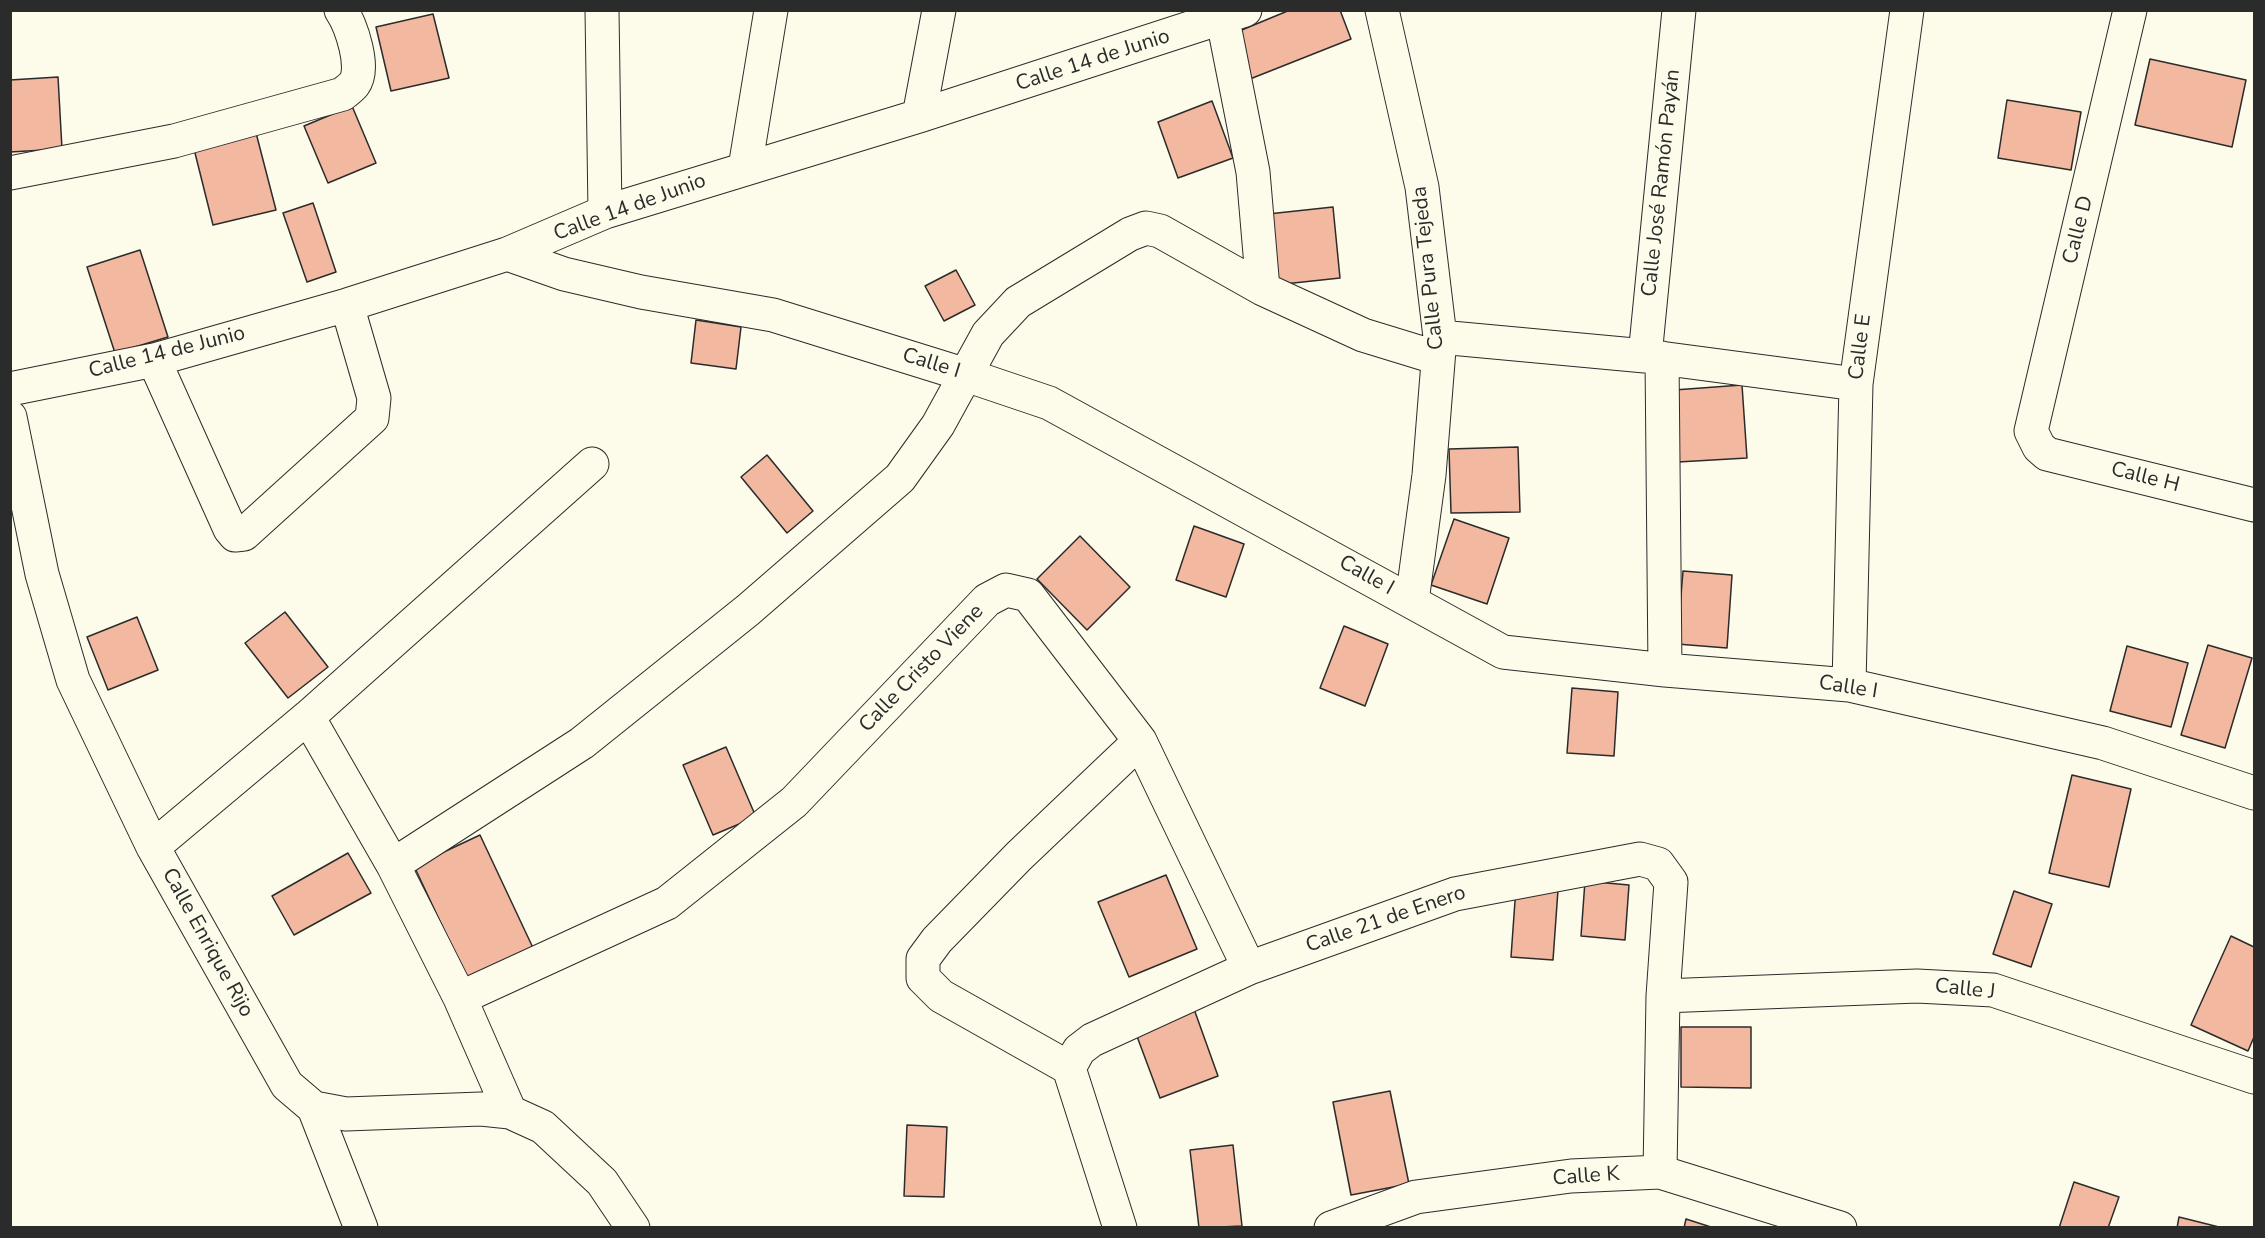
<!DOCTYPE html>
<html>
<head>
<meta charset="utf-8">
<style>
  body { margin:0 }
  #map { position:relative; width:2265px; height:1238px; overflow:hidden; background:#fdfbea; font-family:"Nunito Sans",sans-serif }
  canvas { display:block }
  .frame { position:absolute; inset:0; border:12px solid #2b2b2b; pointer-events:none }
</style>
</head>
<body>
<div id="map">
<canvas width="2265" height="1238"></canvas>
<div class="frame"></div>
</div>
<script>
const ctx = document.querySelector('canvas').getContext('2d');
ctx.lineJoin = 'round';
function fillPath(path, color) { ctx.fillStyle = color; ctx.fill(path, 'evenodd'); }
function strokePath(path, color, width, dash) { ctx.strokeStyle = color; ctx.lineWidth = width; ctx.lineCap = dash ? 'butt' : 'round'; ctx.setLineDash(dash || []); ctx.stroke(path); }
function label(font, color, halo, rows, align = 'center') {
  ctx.font = font + ' "Nunito Sans",sans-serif'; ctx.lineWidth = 4.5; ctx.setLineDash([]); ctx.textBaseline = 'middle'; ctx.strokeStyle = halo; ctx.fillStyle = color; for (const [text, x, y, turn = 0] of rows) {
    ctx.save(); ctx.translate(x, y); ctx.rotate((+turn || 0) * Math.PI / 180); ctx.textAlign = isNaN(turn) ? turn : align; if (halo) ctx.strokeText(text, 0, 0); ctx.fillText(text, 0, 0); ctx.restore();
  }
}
const building = new Path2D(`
  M1290,10H1340L1351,39L1250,79L1232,34Z
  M433,14L449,78L391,91L376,27Z
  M2150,59L2246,80L2232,147L2135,125Z
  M58,77L62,149L10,152V80Z
  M2007,100L2081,112L2071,170L1998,158Z
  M1212,101L1233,158L1178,178L1158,122Z
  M352,106L376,163L328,183L304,126Z
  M255,129L276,210L213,225L193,145Z
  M313,203L336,272L307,282L283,213Z
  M1333,207L1340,278L1275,285L1268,214Z
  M140,250L168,337L115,353L87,267Z
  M956,270L975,305L944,321L925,286Z
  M696,320L741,327L736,369L691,363Z
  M1742,385L1747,458L1678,462L1674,390Z
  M1518,447L1520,512L1451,513L1449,449Z
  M767,455L813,511L787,533L741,477Z
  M1454,519L1509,538L1487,604L1431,585Z
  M1194,526L1244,544L1226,597L1176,580Z
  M1080,536L1130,587L1087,630L1037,579Z
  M1683,571L1732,575L1727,648L1677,644Z
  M285,612L328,667L288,698L245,643Z
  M137,617L158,670L108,690L87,637Z
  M1344,626L1388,644L1365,706L1320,688Z
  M2208,645L2252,658L2225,748L2181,735Z
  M2127,646L2188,663L2171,727L2110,711Z
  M1572,688L1618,692L1614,756L1567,753Z
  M726,747L756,817L713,835L683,765Z
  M2072,775L2131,789L2109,887L2049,873Z
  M480,835L534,950L468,981L414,866Z
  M348,853L371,893L294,935L272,896Z
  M1166,875L1197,949L1129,977L1098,902Z
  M1585,881L1629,885L1625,940L1581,936Z
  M1516,887L1558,890L1553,960L1511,957Z
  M2014,891L2052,904L2031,967L1993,954Z
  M2231,936L2254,947V1037L2248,1051L2191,1025Z
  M1194,1009L1218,1076L1160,1098L1135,1031Z
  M1681,1027H1751V1088L1681,1087Z
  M1390,1091L1409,1184L1351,1195L1333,1102Z
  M907,1125L947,1127L944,1197L904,1196Z
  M1233,1145L1242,1226L1199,1228L1190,1150Z
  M2074,1182L2119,1197L2108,1228H2059Z
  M2179,1217L2223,1228H2177Z
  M1686,1219L1714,1228H1684Z`);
const minor = new Path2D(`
  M602,10L605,212
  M1221,10L1253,172L1263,289
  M1382,10L1422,187L1440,337L1429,475L1412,601
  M2130,10L2031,431L2039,447L2047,454L2254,505
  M919,116L939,10
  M745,168L771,10
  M10,173L174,141L343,94C346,91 351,88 354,84C366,68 351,25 341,10
  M507,254L564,274L641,292L773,315L966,375L1049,403L1503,652L1665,670L1849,685L2103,743L2254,793
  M1440,337L1645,356L1856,384
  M1645,356L1679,10
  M1662,358L1665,670
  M154,360L230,529L235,535L244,534L372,418L374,398L347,305
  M10,389L154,360L347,305L507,254L605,212L919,116L1245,10
  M10,417L42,574L73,680L153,847L287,1085L314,1108L346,1114L481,1109L510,1112L543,1127L602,1182L633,1228
  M1849,685L1856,384L1907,10
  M308,717L393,865L460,998L510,1112
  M153,847L308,717L592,464
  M393,865L582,743L748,610L900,478L938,425L988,334L1018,302L1130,234L1146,228L1160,231L1263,289L1363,335L1438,358
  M1663,996L1917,986L1993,990L2254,1077
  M460,998L667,903L794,802L987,600L1006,590L1028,595L1140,741L1249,968
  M1069,1068L941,996L923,978V959L937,940L1019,856L1140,741
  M314,1108L361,1228
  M1120,1228L1069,1068L1079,1050L1092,1040L1249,968L1455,894L1640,859L1658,864L1671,882L1663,996L1660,1172
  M1331,1228L1416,1197L1571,1176L1660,1172L1840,1228`);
const streetNames = [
  ["Calle 14 de Junio",1093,61,-18],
  ["Calle José Ramón Payán",1662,183,-84],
  ["Calle 14 de Junio",630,208,-20],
  ["Calle D",2079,230,-76],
  ["Calle Pura Tejeda",1429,268,-96],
  ["Calle E",1861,347,-83],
  ["Calle 14 de Junio",167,353,-14],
  ["Calle I",931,364,17],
  ["Calle H",2145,478,14],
  ["Calle I",1366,576,29],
  ["Calle Cristo Viene",922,669,-46],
  ["Calle I",1848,688,9],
  ["Calle 21 de Enero",1386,920,-19],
  ["Calle Enrique Rijo",207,943,61],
  ["Calle J",1965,990,6],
  ["Calle K",1586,1177,-4]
];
fillPath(building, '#f2b8a0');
strokePath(building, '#2b2b2b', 1.5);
strokePath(minor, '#2b2b2b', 35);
strokePath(minor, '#fdfbea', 33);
label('21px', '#2b2b2b', '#fdfbea', streetNames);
</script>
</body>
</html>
